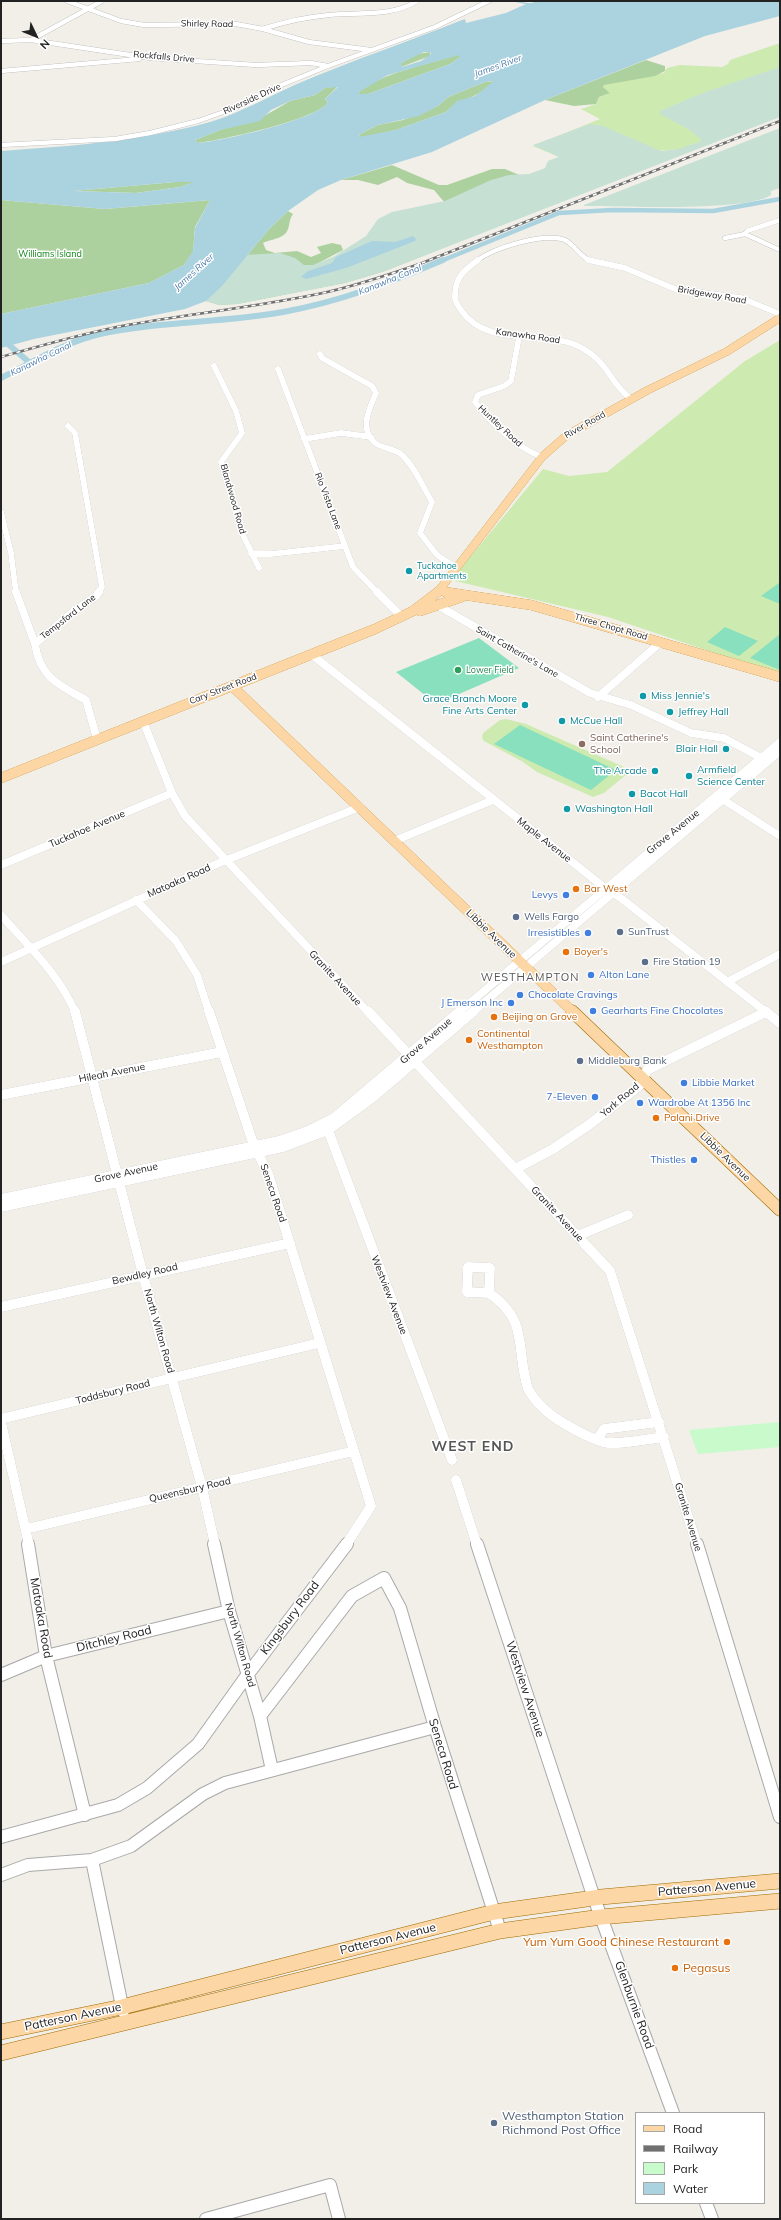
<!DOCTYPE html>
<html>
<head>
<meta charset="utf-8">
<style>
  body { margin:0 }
  #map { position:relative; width:781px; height:2220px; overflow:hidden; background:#f2efe9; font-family:Mulish,sans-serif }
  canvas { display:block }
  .frame { position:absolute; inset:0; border:2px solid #222; pointer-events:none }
  .legend { position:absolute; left:635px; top:2112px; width:130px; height:92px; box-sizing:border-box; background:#fff; border:1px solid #a7a7a7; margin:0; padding:5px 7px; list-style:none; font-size:12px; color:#222 }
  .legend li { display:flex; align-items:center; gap:8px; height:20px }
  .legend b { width:20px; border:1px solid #a7a7a7 }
  .north { position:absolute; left:16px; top:16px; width:40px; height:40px; -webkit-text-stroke:3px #fff; paint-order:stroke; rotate:133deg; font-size:11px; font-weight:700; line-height:16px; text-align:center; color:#222 }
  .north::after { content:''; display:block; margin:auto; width:14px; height:18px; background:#222; clip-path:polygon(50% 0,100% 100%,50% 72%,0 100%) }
</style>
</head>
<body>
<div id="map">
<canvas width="781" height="2220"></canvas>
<div class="frame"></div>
<ul class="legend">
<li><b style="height:5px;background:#fcd6a4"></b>Road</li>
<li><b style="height:5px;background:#707070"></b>Railway</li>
<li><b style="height:11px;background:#c8facc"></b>Park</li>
<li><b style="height:11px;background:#aad3df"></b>Water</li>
</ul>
<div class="north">N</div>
</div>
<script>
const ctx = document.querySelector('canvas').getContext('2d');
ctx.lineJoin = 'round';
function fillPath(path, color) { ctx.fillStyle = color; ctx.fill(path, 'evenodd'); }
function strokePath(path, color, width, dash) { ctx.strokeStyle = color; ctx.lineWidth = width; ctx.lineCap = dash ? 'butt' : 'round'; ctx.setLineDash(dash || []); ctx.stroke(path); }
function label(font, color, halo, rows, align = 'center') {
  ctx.font = font + ' Mulish,sans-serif'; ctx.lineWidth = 3; ctx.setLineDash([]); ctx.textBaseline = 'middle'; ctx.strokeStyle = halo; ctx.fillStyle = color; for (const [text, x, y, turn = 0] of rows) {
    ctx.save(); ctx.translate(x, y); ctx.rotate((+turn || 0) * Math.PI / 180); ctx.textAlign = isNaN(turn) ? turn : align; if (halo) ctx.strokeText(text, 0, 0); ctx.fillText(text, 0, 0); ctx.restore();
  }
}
const grass = new Path2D(`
  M780,43V114L679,149L548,161L559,157L533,146L600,119L581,109L596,104L599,97L610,93L603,87L604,85L664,73L667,68L680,65L722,67L728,64L730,60Z
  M780,340V675L608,617L451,580L543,469L569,476L607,472L745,361Z
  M506,719L526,724L622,766L626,769L627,774L604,793L593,797L537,772L523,762L484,741L482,738L483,733L500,720Z`);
const forest = new Path2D(`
  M430,52V56L401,67V63L417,54Z
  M459,54V58L450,64L368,94H359V92C383,72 428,65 459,54Z
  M646,60L665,66V71L655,76L604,85L603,87L610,93L599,97L596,104L574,106L545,100Z
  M495,81C486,94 458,100 446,112L396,130L359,138L360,134L378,125L403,120L429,110L438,106L448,97L485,82Z
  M338,86L325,99L328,102C320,119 218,141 197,143L195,140L220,130L266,115L290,101L315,95L325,88Z
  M700,142L675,156L385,271L345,283L237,304L219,305L206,301L222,286L269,229L288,211L293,214C289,220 290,223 288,229C285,239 271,239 263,243L266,250L275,253L297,251L311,257L321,253L317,247L332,243L341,245L343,250L262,293L445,203L434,190L407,183L397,177L378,185L358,180H341L392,165L439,185H447L492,169H505L524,177L679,149Z
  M175,182H195L180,187L136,193L73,191Z
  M1,200L105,209L210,200L195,227L193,252L184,265L149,283L1,314Z`);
const wetland = new Path2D(`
  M780,67V117L385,271L345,283L237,304L219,305L206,301L222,286L245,255L280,253L295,258L304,265H313L333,257L366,236L378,219L392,212L445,201L491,180L509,175L529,174L545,168L548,161L559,157L533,145L590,124L603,126L661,151L679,149L700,142L701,139L688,129L660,114V111L705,92Z
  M780,128V188L771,191V195C746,212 620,206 584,206V205Z`);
const park = new Path2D(`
  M780,1422V1447L698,1454L689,1430Z`);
const pitch = new Path2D(`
  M779,583L780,604L761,596Z
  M725,627L758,641L739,656L707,642Z
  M780,634V670L750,658Z
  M479,638L519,668L436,704L396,672Z
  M520,725L616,770L591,790L494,744Z`);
const water = new Path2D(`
  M540,1H780V16L705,36L545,100L432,152L341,180L318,190L288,211L269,229L222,286L206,301L185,309L34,339L1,348V314L149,283L184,265L193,251L195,228L210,200L105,209L1,200V151C72,146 141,141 210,122C243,112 273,94 304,81C356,59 410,41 462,20L465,19L466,23L506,13L526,4ZM424,52H430L431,54L421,61L402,67L401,63ZM459,55V58L450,64L368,94H359V92L388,75ZM494,81L475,96L457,101L446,112L396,130L359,137L360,134L378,125L419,116L438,106L448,97L485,82ZM338,87L325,99L328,102C320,119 218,142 197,143L195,140L220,130L260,121L271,110L290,101L315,95L325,88ZM175,182H194L180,187L136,193L73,191Z
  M413,236L416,239L415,241L346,268L306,279L301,277L308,271L332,263L336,257L372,241L395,242Z`);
const stream = new Path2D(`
  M514,1L529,4`);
const canalFar1 = new Path2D(`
  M441,261L559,213L612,210L713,211L780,199`);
const canal = new Path2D(`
  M1,338L30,363
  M1,378C33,362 65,342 100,334C160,321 223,323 283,312C339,302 391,282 443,260`);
const minorFar4 = new Path2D(`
  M67,1L121,21L144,25L236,24L263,29L309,42L371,50
  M262,29C284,22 306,17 329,15C357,12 392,17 417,1
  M31,40L102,1
  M1,41L31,40L150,58L256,65L311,63L328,66
  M1,71L139,59
  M1,145L115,139L150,133L198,121L238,107L279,86L328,66L435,27L489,1
  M780,220L747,231L745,234L780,250
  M725,238L745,234
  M476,261C494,248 543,232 565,240C575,245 580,257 591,261`);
const minorFar3 = new Path2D(`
  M478,260C463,271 455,278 455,296C454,302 458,305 461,310C486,348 541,329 578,346C609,361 609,383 631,399
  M588,260L625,268L675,289L741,298L780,314
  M519,337L511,381L504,386L478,395L475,402C492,424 516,447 542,457
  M320,354L322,358L372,386L376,393C370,407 359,428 374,442C381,449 395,448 402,455C415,467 423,487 432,502L420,533L437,555L457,568
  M214,366L236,411L242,433L221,462L242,533L259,568
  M278,369L353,567L378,593
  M68,426L75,433L102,587L98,593
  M304,439L341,433L371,437
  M1,512L11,553L16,593
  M251,554H271L345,546`);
const minorFar2 = new Path2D(`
  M16,592L35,644
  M377,592L402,617
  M437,605L590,693L631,705L691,733L724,738L765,760
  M311,654L605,888L622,899L766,1012
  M598,697L661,642
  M143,721L172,793L185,816L368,1012
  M97,739L86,700C59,685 40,678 35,644L69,615L96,596L99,592
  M719,797L780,836
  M394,841L493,800
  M1,865L172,793
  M136,900L176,941L197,975L209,1012
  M1,915C28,946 59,974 75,1012
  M1,962L219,863L360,807
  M727,982L780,954
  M459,1012L780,742
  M473,1012L780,751`);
const minorFar1 = new Path2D(`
  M75,1011L143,1275L202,1487L215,1545
  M209,1011L254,1146L268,1173L371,1506L346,1545
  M368,1011L610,1271L697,1545
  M765,1011L780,1023
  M1,1095L222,1052
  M328,1130L452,1460
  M515,1169L553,1149L590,1124L640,1085L647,1070L766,1012
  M1,1199L279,1141L308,1131L334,1118L460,1011
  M1,1207L283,1147L328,1130L372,1098L474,1011
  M577,1236L628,1215
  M468,1267L490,1268L489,1293L467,1292Z
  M489,1293C530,1321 515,1348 528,1389C541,1412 562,1423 585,1435C593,1438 600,1442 608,1443C627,1444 646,1439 664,1437
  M1,1307L290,1243
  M1,1419L319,1343
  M1,1422L29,1545
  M597,1440L604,1429L659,1422
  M456,1480L477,1545
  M26,1529L354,1451`);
const minor = new Path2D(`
  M28,1544L46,1656L85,1815
  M214,1544L229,1611L260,1716L272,1770
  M477,1544L594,1898L673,2113
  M697,1544L780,1817
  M1,1675L46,1656L229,1611
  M260,1716L352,1596L384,1578L400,1608L435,1727L500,1931
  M1,1837L118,1805L147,1788L198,1744L248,1674L347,1544
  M92,1860L123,2011
  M1,1875L28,1865L92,1860L131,1846L203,1794L225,1783L435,1727
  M706,2203L712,2219
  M206,2219L330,2185L339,2219`);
const majorFar3 = new Path2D(`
  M439,590L450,593
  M437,593L542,457L567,435L648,390L726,352L780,318`);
const majorFar2 = new Path2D(`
  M445,592L531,605L780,677
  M420,611L462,597
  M232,686L573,1012
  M1,778L375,629L413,611L438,592`);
const majorFar1 = new Path2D(`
  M572,1011L780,1210`);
const major = new Path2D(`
  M1,2032L122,2007L494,1912L601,1897L780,1881
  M1,2053L500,1931L601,1917L780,1901`);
const rail = new Path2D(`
  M1,357C43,345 84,333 127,325C190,314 255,307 318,294C353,287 388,275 422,263L780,121`);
const markers = [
  [409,571,4,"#0f9aa8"],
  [458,670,4,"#2e9e5b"],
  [643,696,4,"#0f9aa8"],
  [525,705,4,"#0f9aa8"],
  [670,712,4,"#0f9aa8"],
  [562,721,4,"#0f9aa8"],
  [582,744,4,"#8d6e63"],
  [726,749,4,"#0f9aa8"],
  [655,771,4,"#0f9aa8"],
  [689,776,4,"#0f9aa8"],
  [632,794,4,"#0f9aa8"],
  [567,809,4,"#0f9aa8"],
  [576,889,4,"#e8710a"],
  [566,895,4,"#3f7fe0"],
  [516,917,4,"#5c6f8a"],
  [620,932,4,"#5c6f8a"],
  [588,933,4,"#3f7fe0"],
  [566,952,4,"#e8710a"],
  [645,962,4,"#5c6f8a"],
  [591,975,4,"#3f7fe0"],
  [520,995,4,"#3f7fe0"],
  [511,1003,4,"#3f7fe0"],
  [593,1011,4,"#3f7fe0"],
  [494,1017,4,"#e8710a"],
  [469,1040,4,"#e8710a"],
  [580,1061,4,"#5c6f8a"],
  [684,1083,4,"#3f7fe0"],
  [595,1097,4,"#3f7fe0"],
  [640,1103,4,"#3f7fe0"],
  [656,1118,4,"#e8710a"],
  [694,1160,4,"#3f7fe0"],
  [727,1942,4,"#e8710a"],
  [675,1968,4,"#e8710a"],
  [494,2123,4,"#5c6f8a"]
];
const farStreetnames = [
  ["Shirley Road",207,24,1],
  ["Rockfalls Drive",164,57,5],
  ["Riverside Drive",252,99,-25],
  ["Bridgeway Road",712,295,10],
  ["Kanawha Road",528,336,8],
  ["River Road",585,425,-30],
  ["Huntley Road",500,426,43],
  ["Blandwood Road",233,499,74],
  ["Rio Vista Lane",328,501,69],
  ["Tempsford Lane",68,617,-38],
  ["Three Chopt Road",611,627,16],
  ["Saint Catherine's Lane",517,652,30],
  ["Cary Street Road",223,689,-21]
];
const farWaternames = [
  ["James River",498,66,-20],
  ["James River",194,272,-42],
  ["Kanawha Canal",390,280,-22],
  ["Kanawha Canal",41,359,-26]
];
const farParknames = [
  ["Williams Island",50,254]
];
const farCulturenames = [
  ["Tuckahoe",417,566],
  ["Apartments",417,576]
];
const farLeisurenames = [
  ["Lower Field",466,670]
];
const cultureNames = [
  ["Miss Jennie's",651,696],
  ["Grace Branch Moore",517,699,"right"],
  ["Fine Arts Center",517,711,"right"],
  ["Jeffrey Hall",678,712],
  ["McCue Hall",570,721],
  ["Blair Hall",718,749,"right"],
  ["Armfield",697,770],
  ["Science Center",697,782],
  ["The Arcade",647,771,"right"],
  ["Bacot Hall",640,794],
  ["Washington Hall",575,809]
];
const educationNames = [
  ["Saint Catherine's",590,738],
  ["School",590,750]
];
const streetNames = [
  ["Tuckahoe Avenue",87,829,-23],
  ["Grove Avenue",673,832,-39],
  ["Maple Avenue",544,840,38],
  ["Matoaka Road",179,881,-24],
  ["Libbie Avenue",491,934,44],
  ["Granite Avenue",335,978,47],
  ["Grove Avenue",426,1041,-41],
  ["Hileah Avenue",112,1073,-11],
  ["York Road",620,1100,-40],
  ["Libbie Avenue",725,1157,44],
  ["Grove Avenue",126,1173,-12],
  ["Seneca Road",273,1193,71],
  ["Granite Avenue",557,1214,47],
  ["Bewdley Road",145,1274,-13],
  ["Westview Avenue",389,1295,69],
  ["North Wilton Road",159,1331,74],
  ["Toddsbury Road",113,1392,-14],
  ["Queensbury Road",190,1490,-13],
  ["Granite Avenue",688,1517,73],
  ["North Wilton Road",240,1645,74]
];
const foodNames = [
  ["Bar West",584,889],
  ["Boyer's",574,952],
  ["Beijing on Grove",502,1017],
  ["Continental",477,1034],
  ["Westhampton",477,1046],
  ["Palani Drive",664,1118]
];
const shopNames = [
  ["Levys",558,895],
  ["Irresistibles",580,933],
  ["Alton Lane",599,975,"left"],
  ["Chocolate Cravings",528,995,"left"],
  ["J Emerson Inc",503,1003],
  ["Gearharts Fine Chocolates",601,1011,"left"],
  ["Libbie Market",692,1083,"left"],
  ["7-Eleven",587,1097],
  ["Wardrobe At 1356 Inc",648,1103,"left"],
  ["Thistles",686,1160]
];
const serviceNames = [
  ["Wells Fargo",524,917],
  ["SunTrust",628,932],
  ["Fire Station 19",653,962],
  ["Middleburg Bank",588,1061]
];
const neighbourhoodNames = [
  ["WESTHAMPTON",530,978]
];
const nearStreetnames = [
  ["Matoaka Road",41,1618,80],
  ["Kingsbury Road",290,1618,-53],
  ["Ditchley Road",114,1639,-14],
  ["Westview Avenue",525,1689,72],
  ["Seneca Road",443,1754,73],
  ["Patterson Avenue",707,1888,-5],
  ["Patterson Avenue",388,1939,-14],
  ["Glenburnie Road",634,2005,70],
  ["Patterson Avenue",73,2017,-12]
];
const nearFoodnames = [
  ["Yum Yum Good Chinese Restaurant",719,1942],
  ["Pegasus",683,1968,"left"]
];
const nearServicenames = [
  ["Westhampton Station",502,2116],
  ["Richmond Post Office",502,2130]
];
const districtNames = [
  ["WEST END",473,1447]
];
fillPath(grass, '#cdebb0');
fillPath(forest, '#add19e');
fillPath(wetland, '#c6e0d4');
fillPath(park, '#c8facc');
fillPath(pitch, '#88e0be');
fillPath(water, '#aad3df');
strokePath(stream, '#aad3df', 1.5);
strokePath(canalFar1, '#aad3df', 4.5);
strokePath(canal, '#aad3df', 6);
strokePath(minorFar4, '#a9a9a9', 5);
strokePath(minorFar3, '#a9a9a9', 6);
strokePath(minorFar2, '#a9a9a9', 8);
strokePath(minorFar1, '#a9a9a9', 10);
strokePath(minor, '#a9a9a9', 14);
strokePath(majorFar3, '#a06b00', 8);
strokePath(majorFar2, '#a06b00', 10);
strokePath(majorFar1, '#a06b00', 13);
strokePath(major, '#a06b00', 16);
strokePath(minorFar4, '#fff', 4.5);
strokePath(minorFar3, '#fff', 6);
strokePath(minorFar2, '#fff', 8);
strokePath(minorFar1, '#fff', 10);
strokePath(minor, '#fff', 12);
strokePath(majorFar3, '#fcd6a4', 8);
strokePath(majorFar2, '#fcd6a4', 10);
strokePath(majorFar1, '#fcd6a4', 12);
strokePath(major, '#fcd6a4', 15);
strokePath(rail, '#707070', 2.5);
strokePath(rail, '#fff', 1.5, [4]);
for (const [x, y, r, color] of markers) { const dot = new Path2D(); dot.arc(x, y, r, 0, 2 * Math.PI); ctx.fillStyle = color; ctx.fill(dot); strokePath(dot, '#fff', 1.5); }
label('9px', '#222', '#fff', farStreetnames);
label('italic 9px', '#4a7aab', '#fff', farWaternames);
label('9px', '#0c8416', '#fff', farParknames);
label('9px', '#0d838f', '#fff', farCulturenames, 'left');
label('9px', '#27864d', '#fff', farLeisurenames, 'left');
label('10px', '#0d838f', '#fff', cultureNames, 'left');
label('10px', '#785e54', '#fff', educationNames, 'left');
label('10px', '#222', '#fff', streetNames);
label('10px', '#c56008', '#fff', foodNames, 'left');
label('10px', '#366cbe', '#fff', shopNames, 'right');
label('10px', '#4e5e75', '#fff', serviceNames, 'left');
ctx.letterSpacing = '1px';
label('11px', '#555', '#fff', neighbourhoodNames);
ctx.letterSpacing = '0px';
label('12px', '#222', '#fff', nearStreetnames);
label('12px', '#c56008', '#fff', nearFoodnames, 'right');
label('12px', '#4e5e75', '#fff', nearServicenames, 'left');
ctx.letterSpacing = '1px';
label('bold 14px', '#555', '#fff', districtNames);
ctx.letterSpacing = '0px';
</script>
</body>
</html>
